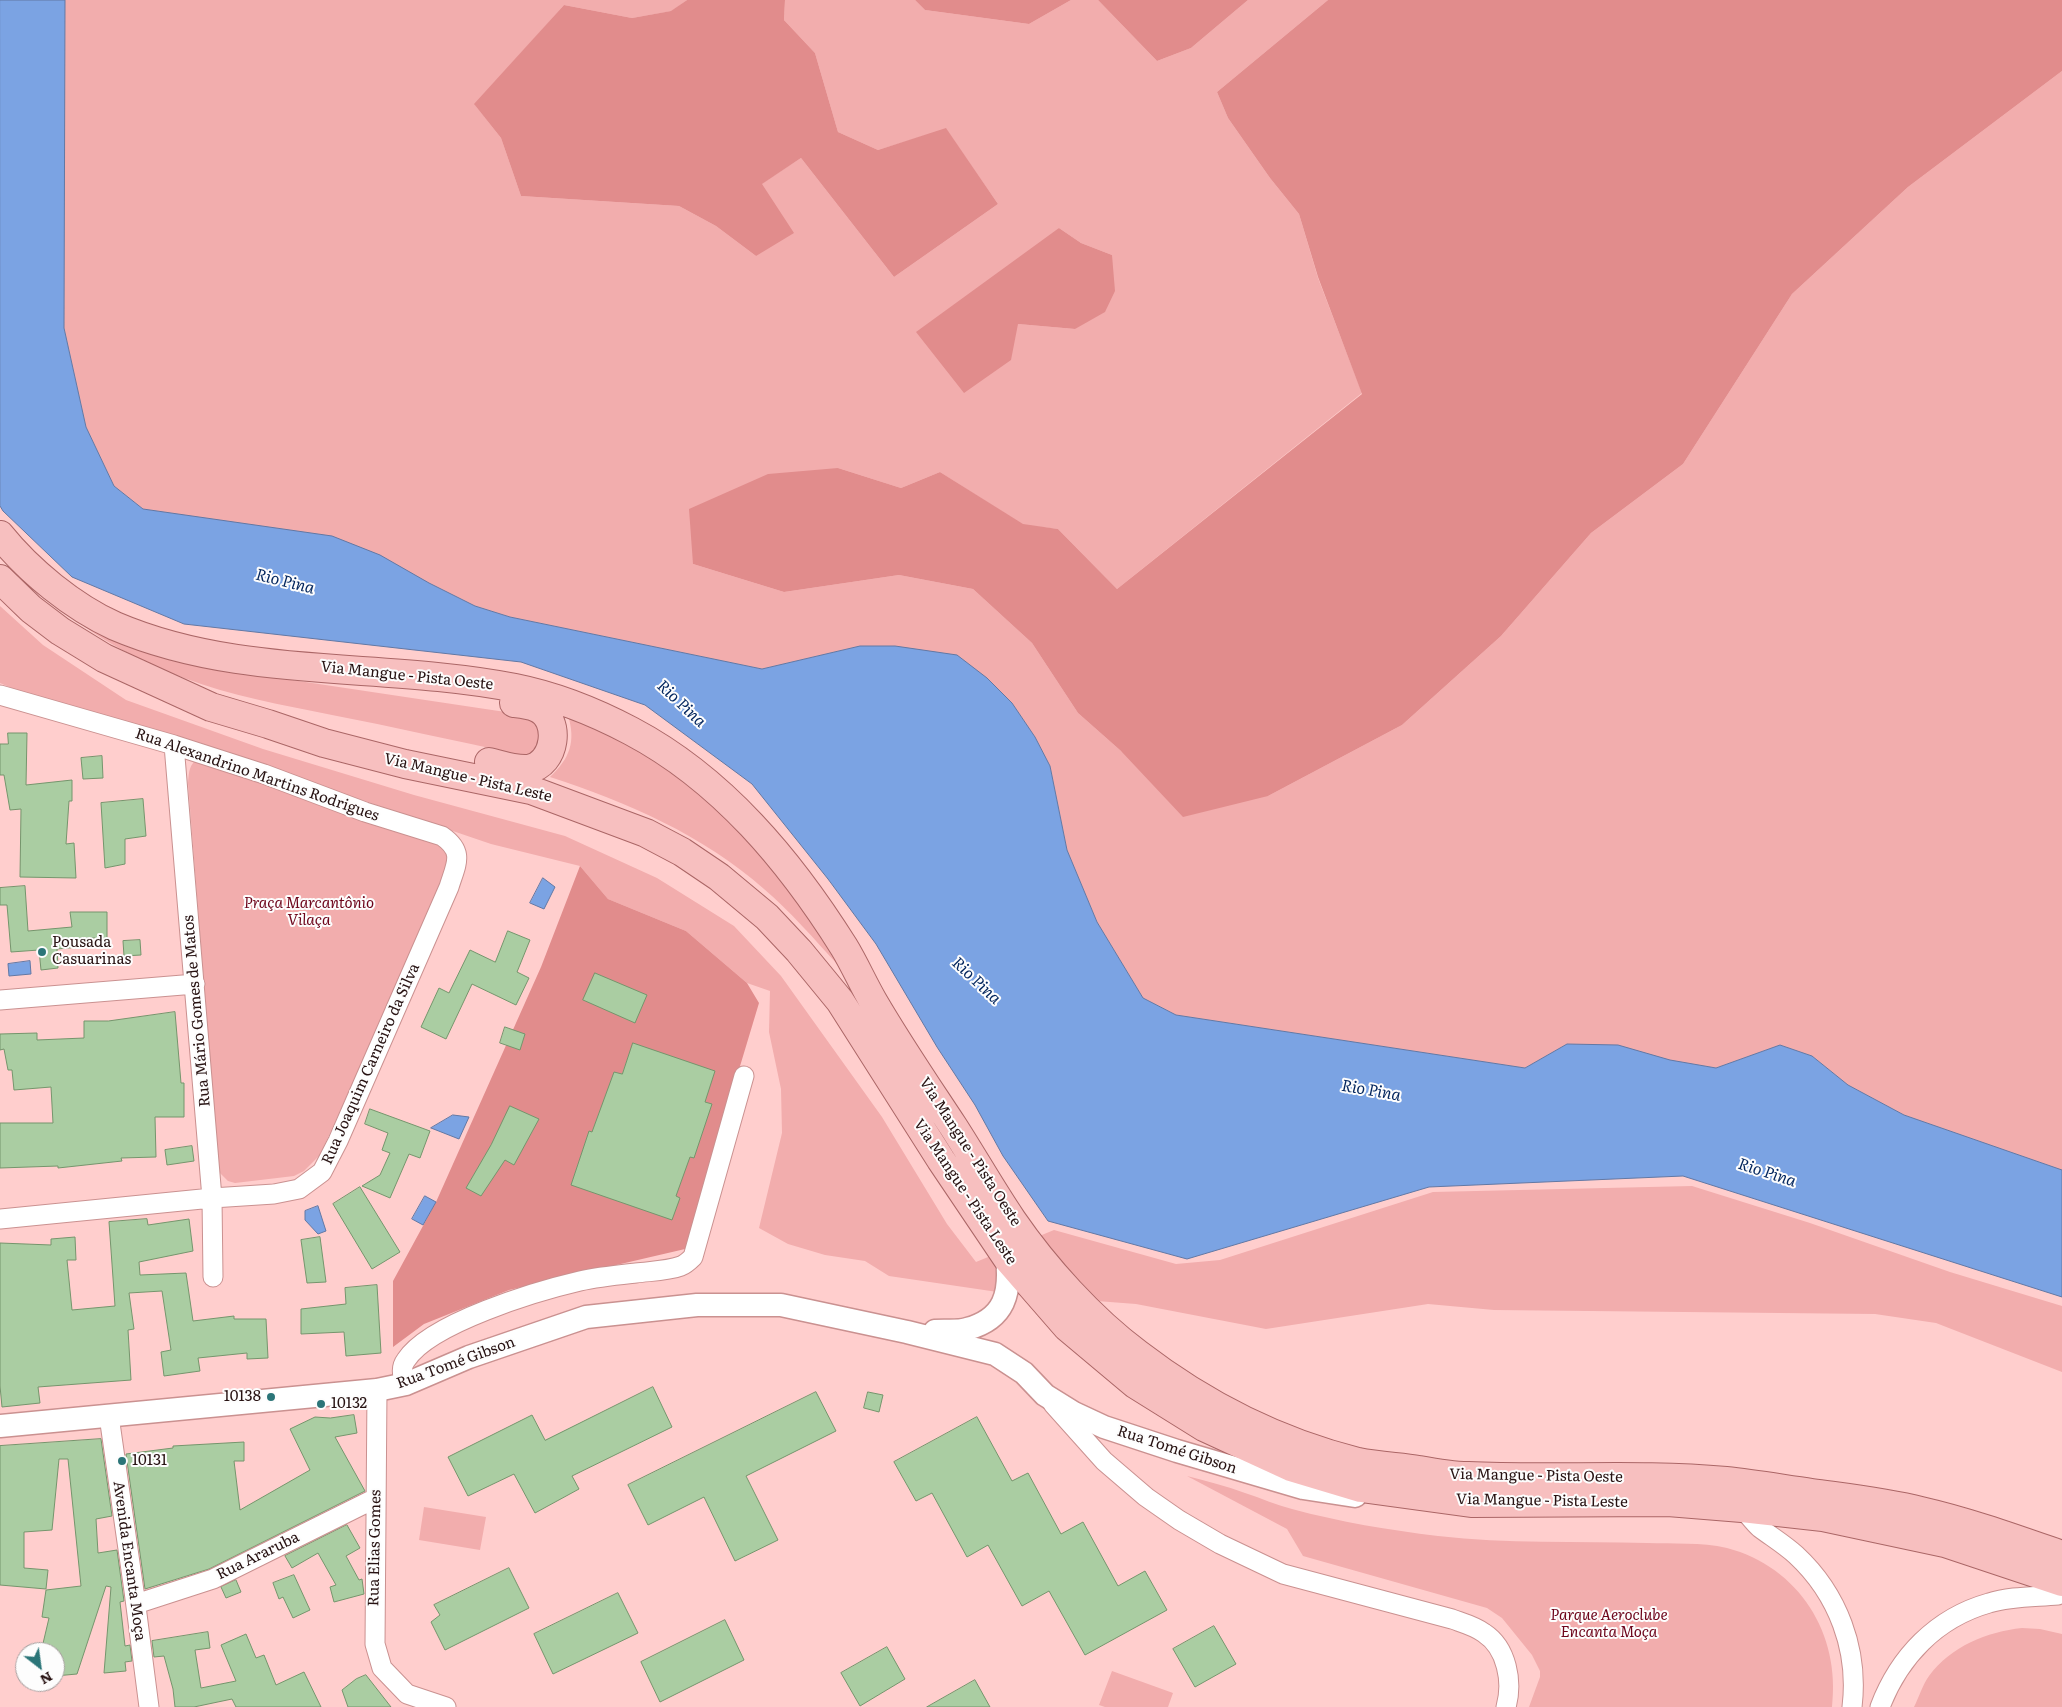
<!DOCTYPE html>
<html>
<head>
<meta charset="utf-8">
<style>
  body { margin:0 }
  #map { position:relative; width:2062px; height:1707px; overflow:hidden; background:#ffcecd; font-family:Literata,serif }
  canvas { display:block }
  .north { position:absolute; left:15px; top:1642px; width:50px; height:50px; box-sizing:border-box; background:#fdfdfd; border:1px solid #a79f9f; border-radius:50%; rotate:150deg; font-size:14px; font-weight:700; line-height:20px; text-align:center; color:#271212 }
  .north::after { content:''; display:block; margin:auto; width:18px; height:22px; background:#2b7578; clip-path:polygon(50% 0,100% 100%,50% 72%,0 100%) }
</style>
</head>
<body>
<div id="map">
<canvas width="2062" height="1707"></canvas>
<div class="north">N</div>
</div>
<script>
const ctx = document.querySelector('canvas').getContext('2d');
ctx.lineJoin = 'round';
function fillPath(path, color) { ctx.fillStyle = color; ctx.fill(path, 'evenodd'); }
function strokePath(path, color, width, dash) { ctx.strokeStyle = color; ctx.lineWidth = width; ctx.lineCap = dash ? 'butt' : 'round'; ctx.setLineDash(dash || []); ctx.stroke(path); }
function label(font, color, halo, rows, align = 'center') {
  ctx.font = font + ' Literata,serif'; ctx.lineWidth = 4; ctx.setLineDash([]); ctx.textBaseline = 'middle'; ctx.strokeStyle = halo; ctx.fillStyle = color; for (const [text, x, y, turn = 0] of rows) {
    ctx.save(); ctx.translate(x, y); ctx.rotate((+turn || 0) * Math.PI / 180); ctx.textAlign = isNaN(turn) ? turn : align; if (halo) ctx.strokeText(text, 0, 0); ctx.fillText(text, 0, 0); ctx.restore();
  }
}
const green = new Path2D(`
  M65,0H687L672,11L632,18L564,5L475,105L501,138L521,196L679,206L716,226L756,256L761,184L801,158L894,277L998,204L946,129L878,150L838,132L815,53L784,20L785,0H915L925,10L1029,24L1071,0H1098L1157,61L1191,48L1248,0H1328L1217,92L1228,118L1270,178L1299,214L1318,278L1362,393L1117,589L1058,529L1023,525L940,472L901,488L838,468L693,564L784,592L899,575L973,589L1032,643L1078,713L1121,751L1268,796L1402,725L1501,636L1591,533L1683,464L1792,294L1908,187L2062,71V1170L1904,1115L1848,1085L1812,1056L1780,1045L1716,1068L1567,1044L1525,1068L1176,1015L1143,998L1097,922L1067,850L1050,766L1035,737L1012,703L987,678L860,646L762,669L510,617L475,606L429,583L173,514L143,509L114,486L86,427L64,328ZM1059,228L1081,243L1112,255L1075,329L1018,324Z
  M19,574L106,636L161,657L212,668L492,710C505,712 523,713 534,721C543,728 541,749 529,754C526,755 521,754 517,754C456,741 394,727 332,715C283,705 231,696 184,678C121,655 67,619 19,574Z
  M0,606L43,645L126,700L263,749L414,795L565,836L657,878L734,926L781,976L882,1117L947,1224L976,1262L1054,1230L1176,1264L1220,1260L1433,1192L1692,1186L1810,1223L1950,1272L2062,1306V1372L1936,1323L1875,1314L1494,1310L1428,1304L1266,1329L1136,1304L1018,1295L889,1276L865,1261L825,1255L788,1244L759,1228L782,1133L781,1089L769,1032L770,991L747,983L686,931L608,899L580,866L491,844L309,782L16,690L0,683Z
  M568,715C608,732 648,754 684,779C693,785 702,794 710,801C761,848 802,906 838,965C814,939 791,912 764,889C703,835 627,802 550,777C570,758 576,742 568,715Z
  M199,757L439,842L451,852L449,871L320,1155L304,1171L294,1176L235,1183L228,1181L219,1172L188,783C189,771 189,765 199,757Z
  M1187,1476C1206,1481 1226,1486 1245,1493C1261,1498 1276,1505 1292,1509C1340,1522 1389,1530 1438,1536C1507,1544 1577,1541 1647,1543C1673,1544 1701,1542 1727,1548C1799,1567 1841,1634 1832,1707H1529L1540,1677V1671L1532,1655L1502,1618L1487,1608L1303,1556L1287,1529Z
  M424,1507L486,1517L480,1550L419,1540Z
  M2022,1628L2040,1629L2062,1634V1707H1914C1919,1697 1923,1684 1929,1676C1951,1646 1987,1632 2022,1628Z
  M1112,1671L1173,1693L1168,1707H1105L1099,1705Z`);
const forest = new Path2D(`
  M687,0H785L784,20L815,53L838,132L878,150L946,128L998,204L894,277L801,158L762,184L794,233L756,256L716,226L679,206L521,196L501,138L474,104L564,5L632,18L671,11Z
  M915,0H1071L1029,24L925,10Z
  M1098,0H1248L1191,48L1157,61Z
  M1328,0H2062V71L1908,187L1792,294L1683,464L1591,533L1501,636L1402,725L1268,796L1183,817L1121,751L1078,713L1032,643L973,589L899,575L784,592L693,564L689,509L768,474L838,468L901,488L940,472L1023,524L1058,529L1117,589L1362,394L1318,277L1299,214L1270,178L1228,118L1217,92Z
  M1059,228L1081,243L1112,255L1115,291L1105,312L1075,329L1018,324L1011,360L964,393L916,332Z
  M580,866L608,899L686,931L747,983L759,1003L685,1249L509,1290L424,1324L393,1347V1281L436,1202L541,967Z`);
const water = new Path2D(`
  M0,0H65L64,328L86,427L114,486L143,509L332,536L380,555L429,583L475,606L510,617L762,669L860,646H895L957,655L987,678L1012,703L1035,737L1050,766L1067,850L1097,922L1143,998L1176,1015L1525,1068L1567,1044L1618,1045L1670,1060L1716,1068L1780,1045L1812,1056L1848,1085L1904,1115L2062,1170V1297L1683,1176L1429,1187L1187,1259L1048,1221L1003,1156L975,1105L937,1047L876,944L828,879L752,784L645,705L521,662L184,624L72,577L3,511L0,506Z
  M543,878L555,887L544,909L530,903Z
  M30,961L31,974L9,976L8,964Z
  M453,1115L469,1117L459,1139L431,1128Z
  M425,1196L436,1202L423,1225L412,1219Z
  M318,1206L326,1231L318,1234L305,1220V1211Z`);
const building = new Path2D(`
  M8,733H27L26,785L72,780V801H69L66,844L74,843L76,878L20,877L21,809L10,810L4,775H0V744H8Z
  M102,756L103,778L83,779L81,758Z
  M143,799L146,836L125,839V864L105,868L101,803Z
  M25,886L28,931L72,927L70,912H107V938H80V947L57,949L58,968L41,970L39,950L11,952L7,905H0V888Z
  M508,931L530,940L517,972L529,978L516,1005L472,984L446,1039L421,1027L439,988L449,993L470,950L495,962Z
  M140,940L141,955L124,956L123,941Z
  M595,973L647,995L635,1023L583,1000Z
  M175,1012L181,1083H184V1117H155L156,1157L121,1158L122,1161L58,1168V1166L0,1168V1123H53L51,1087L14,1090L12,1070H8L4,1049L0,1050V1034L37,1033V1040L84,1038V1021H108Z
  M505,1027L525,1034L520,1050L500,1043Z
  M633,1043L715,1071L705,1102L712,1104L694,1158L690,1157L676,1196L680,1198L672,1220L571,1185L589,1131L592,1132L614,1072L622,1074Z
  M510,1106L539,1119L514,1165L505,1160L481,1196L466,1188L491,1145Z
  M370,1109L430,1131L420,1158L409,1154L390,1198L362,1186L380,1175L390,1153L382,1150L388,1133L365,1124Z
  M192,1146L194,1161L167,1165L165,1150Z
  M360,1187L400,1252L372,1269L333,1204Z
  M147,1219L148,1225L189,1219L193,1251L139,1262L140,1275L186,1273L193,1321L234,1316V1319H266L268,1358L247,1359V1353L198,1358L200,1371L164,1376L161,1352L171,1350L162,1291L129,1293L134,1329L128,1330L131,1380L38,1387L40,1403L2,1407L0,1386V1243L51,1245V1239L75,1237L76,1260H67L72,1310L115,1306L109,1222Z
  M320,1237L326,1282L307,1283L301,1240Z
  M377,1285L381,1353L346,1356L344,1332L301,1334V1309L346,1304L345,1288Z
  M653,1387L672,1427L572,1476L579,1489L535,1513L514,1474L468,1496L448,1457L532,1415L545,1440Z
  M816,1392L836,1431L746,1476L778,1540L735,1561L704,1497L648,1525L628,1485Z
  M868,1392L883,1395L879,1412L864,1408Z
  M354,1415L357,1433L335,1437L365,1491L209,1569L145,1589L126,1454L173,1448V1446L244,1442V1461H234L240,1510L310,1470L290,1429L315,1417L330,1418Z
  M977,1417L1012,1481L1028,1473L1061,1534L1083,1522L1118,1586L1145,1571L1167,1610L1085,1655L1049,1591L1022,1606L988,1545L967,1557L932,1493L916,1501L894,1462Z
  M101,1439L112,1516L96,1519L98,1553L117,1550L124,1601L120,1602L125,1646L130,1645L132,1661L125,1662L126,1671L104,1673L111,1587L106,1586L77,1674L55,1676V1652H41L49,1618L42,1617L46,1590L81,1586L68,1459H59L52,1530L24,1532V1568L48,1570L46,1589L0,1585V1446Z
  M347,1525L360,1548L346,1556L359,1580L362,1579L364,1594L334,1602L330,1587L336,1585L318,1553L292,1568L285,1556Z
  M509,1568L529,1608L445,1650L431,1622L440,1615L434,1605Z
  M294,1575L310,1610L293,1618L283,1597L279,1599L273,1583Z
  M236,1580L241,1592L226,1598L221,1587Z
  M618,1593L638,1633L553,1674L534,1634Z
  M725,1620L744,1660L660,1702L641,1662Z
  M1214,1626L1236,1664L1195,1687L1173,1649Z
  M208,1632L210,1648L195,1650L201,1688L236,1681L221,1645L246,1634L256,1658L264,1655L276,1685L304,1672L321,1707H236L232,1699L194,1707H175L173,1689L164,1656L154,1657L152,1641Z
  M887,1647L905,1679L860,1706L841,1673Z
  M366,1675L391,1707H348L342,1690L356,1679Z
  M975,1680L990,1707H927Z`);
const minor = new Path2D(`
  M0,695L174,745L264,774L365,812L442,836C465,852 456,864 449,887L338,1141L322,1172L299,1189L274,1194L212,1198L0,1219
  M174,745L212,1198L213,1277
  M0,1000L195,984
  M406,1384C402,1376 400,1368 406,1360C430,1323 537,1291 580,1281C598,1277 618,1275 636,1273C652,1271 667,1271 681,1266C686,1264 690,1260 693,1257L744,1076
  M377,1390L375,1644L382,1668L407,1694L446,1707
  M1053,1404L1104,1461L1146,1497L1179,1520L1220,1544L1283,1574L1452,1619C1463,1623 1475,1626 1484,1633C1507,1648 1513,1682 1506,1707
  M109,1416L134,1591L149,1707
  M1742,1508C1748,1514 1753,1522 1760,1528C1772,1537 1785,1545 1796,1555C1838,1594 1859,1650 1852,1707
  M136,1604L213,1579L376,1498
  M1880,1707C1899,1657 1936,1618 1989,1603C2011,1596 2035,1597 2058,1595L2062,1592`);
const tertiary = new Path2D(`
  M935,1331C945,1330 958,1332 967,1329C1005,1319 1011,1293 1007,1258
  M0,1426L377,1390L406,1384L469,1357L586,1317L697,1305H781L907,1332L995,1354L1024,1373L1045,1395L1074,1413L1104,1427L1177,1451L1303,1488L1355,1496`);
const primary = new Path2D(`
  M0,535C29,571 73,607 115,626C241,680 383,662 515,688C555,696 595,712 631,731C722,779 790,861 844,947C855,965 863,984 873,1001C898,1044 926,1085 953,1126C973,1157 991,1189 1012,1220C1045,1268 1091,1319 1138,1354C1203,1404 1278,1442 1358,1462C1378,1466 1399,1467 1419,1470C1435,1473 1451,1476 1468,1476C1554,1480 1640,1473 1726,1481C1755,1484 1783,1489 1812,1493C1848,1498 1885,1502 1921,1511C1969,1522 2016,1539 2062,1555
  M0,579L31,609L60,631L104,658L211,707L268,724L324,743L405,764L531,790L646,833L682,852L719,877L767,917L799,951L840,1001L941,1160L1007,1258L1067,1327L1135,1384L1204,1427L1291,1467L1361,1488L1471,1503L1668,1502L1742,1508L1823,1517L1945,1543L2062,1582
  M489,762C501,765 515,770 528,769C556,765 562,719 537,708C531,705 522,704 514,703`);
const markers = [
  [42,952,5,"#2b7578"],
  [271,1397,5,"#2b7578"],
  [321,1404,5,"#2b7578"],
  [122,1461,5,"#2b7578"]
];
const streetNames = [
  ["Via Mangue - Pista Oeste",407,676,6],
  ["Rua Alexandrino Martins Rodrigues",257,775,19],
  ["Via Mangue - Pista Leste",468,778,13],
  ["Rua Mário Gomes de Matos",197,1011,-95],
  ["Rua Joaquim Carneiro da Silva",371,1064,-66],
  ["Via Mangue - Pista Oeste",970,1152,57],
  ["Via Mangue - Pista Leste",965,1192,56],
  ["Rua Tomé Gibson",456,1363,-20],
  ["Rua Tomé Gibson",1177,1450,18],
  ["Via Mangue - Pista Oeste",1536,1476,1],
  ["Via Mangue - Pista Leste",1542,1501,1],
  ["Rua Elias Gomes",375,1548,-89],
  ["Rua Araruba",258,1556,-26],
  ["Avenida Encanta Moça",129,1561,82]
];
const parkNames = [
  ["Praça Marcantônio",309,904],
  ["Vilaça",309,921],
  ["Parque Aeroclube",1609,1616],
  ["Encanta Moça",1609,1633]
];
const poiNames = [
  ["Pousada",52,943],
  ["Casuarinas",52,960],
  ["10138",261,1397,"right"],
  ["10132",331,1404],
  ["10131",132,1461]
];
const waterNames = [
  ["Rio Pina",285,582,14],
  ["Rio Pina",681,704,43],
  ["Rio Pina",976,981,43],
  ["Rio Pina",1371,1091,10],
  ["Rio Pina",1767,1173,18]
];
fillPath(green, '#f2adad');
fillPath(forest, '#e18c8c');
fillPath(water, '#7ba3e3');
strokePath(water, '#6278a4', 1);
fillPath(building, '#aacda2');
strokePath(building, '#75956c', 1);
strokePath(minor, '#ca9190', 21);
strokePath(tertiary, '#ca9190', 25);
strokePath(primary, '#ab6666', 30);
strokePath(minor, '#fff', 19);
strokePath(tertiary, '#fff', 22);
strokePath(primary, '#f7bfbf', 28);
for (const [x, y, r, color] of markers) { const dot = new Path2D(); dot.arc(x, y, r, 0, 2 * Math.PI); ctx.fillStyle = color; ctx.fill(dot); strokePath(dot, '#fdfdfd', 2); }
label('15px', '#271212', '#fdfdfd', streetNames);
label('italic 15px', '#6d041a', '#fdfdfd', parkNames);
label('15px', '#271212', '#fdfdfd', poiNames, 'left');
label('italic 16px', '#02255d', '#fdfdfd', waterNames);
</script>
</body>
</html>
